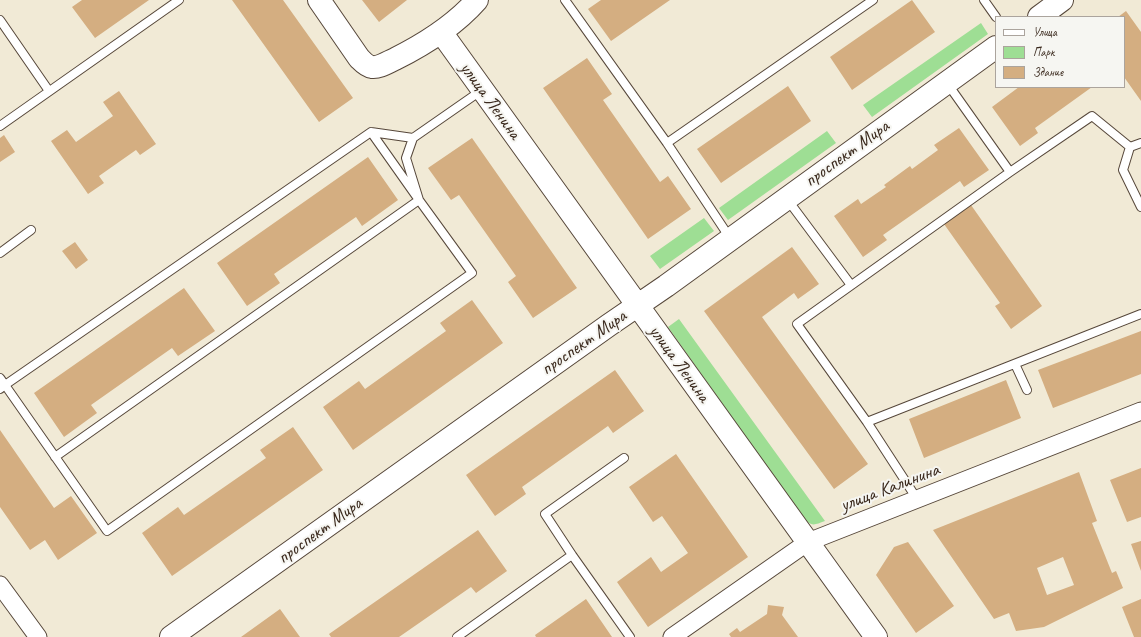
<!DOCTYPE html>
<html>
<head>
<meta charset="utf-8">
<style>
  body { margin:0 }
  #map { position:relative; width:1141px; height:637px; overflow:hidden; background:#f1ead6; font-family:Caveat,sans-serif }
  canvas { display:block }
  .legend { position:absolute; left:995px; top:16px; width:130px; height:72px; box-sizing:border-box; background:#f6f6f2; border:1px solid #aba49d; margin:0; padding:5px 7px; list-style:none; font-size:12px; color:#3b2a1e }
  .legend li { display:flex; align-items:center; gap:8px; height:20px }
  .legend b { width:20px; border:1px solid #aba49d }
</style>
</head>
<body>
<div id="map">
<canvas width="1141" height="637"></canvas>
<ul class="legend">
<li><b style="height:5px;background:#fff"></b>Улица</li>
<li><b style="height:11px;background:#9ede94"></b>Парк</li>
<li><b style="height:11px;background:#d4ae81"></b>Здание</li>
</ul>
</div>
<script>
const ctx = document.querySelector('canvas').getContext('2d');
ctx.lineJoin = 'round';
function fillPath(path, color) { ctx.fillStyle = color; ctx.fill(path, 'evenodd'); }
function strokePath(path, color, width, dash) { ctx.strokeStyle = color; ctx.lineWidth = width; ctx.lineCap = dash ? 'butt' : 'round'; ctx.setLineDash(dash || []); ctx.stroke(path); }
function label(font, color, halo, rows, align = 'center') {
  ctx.font = font + ' Caveat,sans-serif'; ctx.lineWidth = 4; ctx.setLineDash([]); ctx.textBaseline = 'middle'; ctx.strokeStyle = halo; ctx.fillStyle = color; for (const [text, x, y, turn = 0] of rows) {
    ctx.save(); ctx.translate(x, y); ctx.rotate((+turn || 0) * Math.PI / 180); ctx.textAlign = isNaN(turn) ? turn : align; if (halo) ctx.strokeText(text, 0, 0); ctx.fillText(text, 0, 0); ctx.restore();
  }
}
const green = new Path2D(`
  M981,23L988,34L872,117L863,105Z
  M827,131L836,143L728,220L719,208Z
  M704,218L714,231L660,269L650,256Z
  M679,319L825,521C814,525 812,527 803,518L668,327Z`);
const building = new Path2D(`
  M82,0H149L95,38L72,7Z
  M232,0H283L353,98L319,122Z
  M362,0H407L379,22Z
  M601,0H670L611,41L588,9Z
  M912,0L935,32L852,90L830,57Z
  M1126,11L1141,32V101L1124,77V17H1118Z
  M587,58L612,94L603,100L660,182L668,176L691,209L648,239L543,88Z
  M788,86L811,121L721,183L697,149Z
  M1019,87H1092L1035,128L1038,133L1020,146L992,107Z
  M119,91L156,144L140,155L136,150L99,176L104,183L88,194L51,141L67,130L76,142L113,116L103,102Z
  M959,128L989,170L964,187L960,181L883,235L887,240L863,257L834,216L858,199L861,204L886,187L884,185L910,166L912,169L938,150L934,145Z
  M4,135L15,152L0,162V138Z
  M472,138L577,288L533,318L508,282L516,276L459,195L451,200L428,168Z
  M368,157L398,200L362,226L356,217L274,274L280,283L247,306L217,263Z
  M971,205L1042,306L1011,329L995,306L1000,303L944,224Z
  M75,242L88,260L76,269L62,251Z
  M792,247L819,284L798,299L794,293L762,317L868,464L834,489L704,311Z
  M184,288L215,331L178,356L172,348L91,405L97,413L64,437L34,393Z
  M472,300L503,343L353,450L323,407L359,381L365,389L446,331L440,323Z
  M1141,331V374L1053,408L1038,370Z
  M615,370L644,411L613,433L608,426L522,487L526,494L495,516L466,475Z
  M1006,380L1021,418L924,458L909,419Z
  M293,427L323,470L172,576L142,533L178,507L184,515L266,458L260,450Z
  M0,430L54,508L71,496L97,533L58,560L45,540L30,550L0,507Z
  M676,454L748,557L648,627L617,582L651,557L661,572L688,553L662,516L653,522L629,487Z
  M1141,468V517L1127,522L1110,480Z
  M1079,472L1097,521L1092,523L1112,573L1116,571L1123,588L1044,627L1016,631L1009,613L994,619L933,530ZM1063,557L1074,585L1047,595L1037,568Z
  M478,530L507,571L476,593L471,587L399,637H331L329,634Z
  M1141,541V571L1131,544Z
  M908,542L954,606L916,633L876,575L894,547Z
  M586,599L612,637H536L535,635Z
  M1141,599V637H1134L1122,607Z
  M768,605L784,607L782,615L798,637H731L729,634L737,628L740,632L767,614Z
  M280,609L300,637H241Z`);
const lane = new Path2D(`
  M565,0L667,143
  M984,0L996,17
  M0,20L49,91
  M947,83L1010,172
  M0,126L179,0
  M1141,143L1130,147L1123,170L1141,207
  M787,199L851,285
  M730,238L667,143L873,0
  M0,253L31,230
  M1015,364L1027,390
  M0,378L5,385L371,132
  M0,389L5,385L107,531L472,273L419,200L371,132L413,138
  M867,422L1141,314
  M55,457L419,200L406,158L413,138L482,90
  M917,499L867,422L797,324L1010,172L1092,116L1130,147
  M572,555L630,637
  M457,637L572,555L545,514L624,458`);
const street = new Path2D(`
  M0,585L38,637
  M672,637L808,542L1141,411`);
const secondary = new Path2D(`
  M319,0L359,58C363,62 366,66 372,67C379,68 388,62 395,59C425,44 455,25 477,0
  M1039,17L1062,0
  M441,32L876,637
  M171,637L609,325L666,286L996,47`);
const streetNames = [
  ["улица Ленина",490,101,54],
  ["проспект Мира",847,154,-36],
  ["проспект Мира",584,343,-35],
  ["улица Ленина",679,364,54],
  ["улица Калинина",890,488,-21],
  ["проспект Мира",320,531,-36]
];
fillPath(green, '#9ede94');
fillPath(building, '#d4ae81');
strokePath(lane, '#56473a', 10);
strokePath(street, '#56473a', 19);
strokePath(secondary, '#56473a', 24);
strokePath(lane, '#fff', 8);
strokePath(street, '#fff', 17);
strokePath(secondary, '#fff', 22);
label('19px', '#3b2a1e', '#f6f6f2', streetNames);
</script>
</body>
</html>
